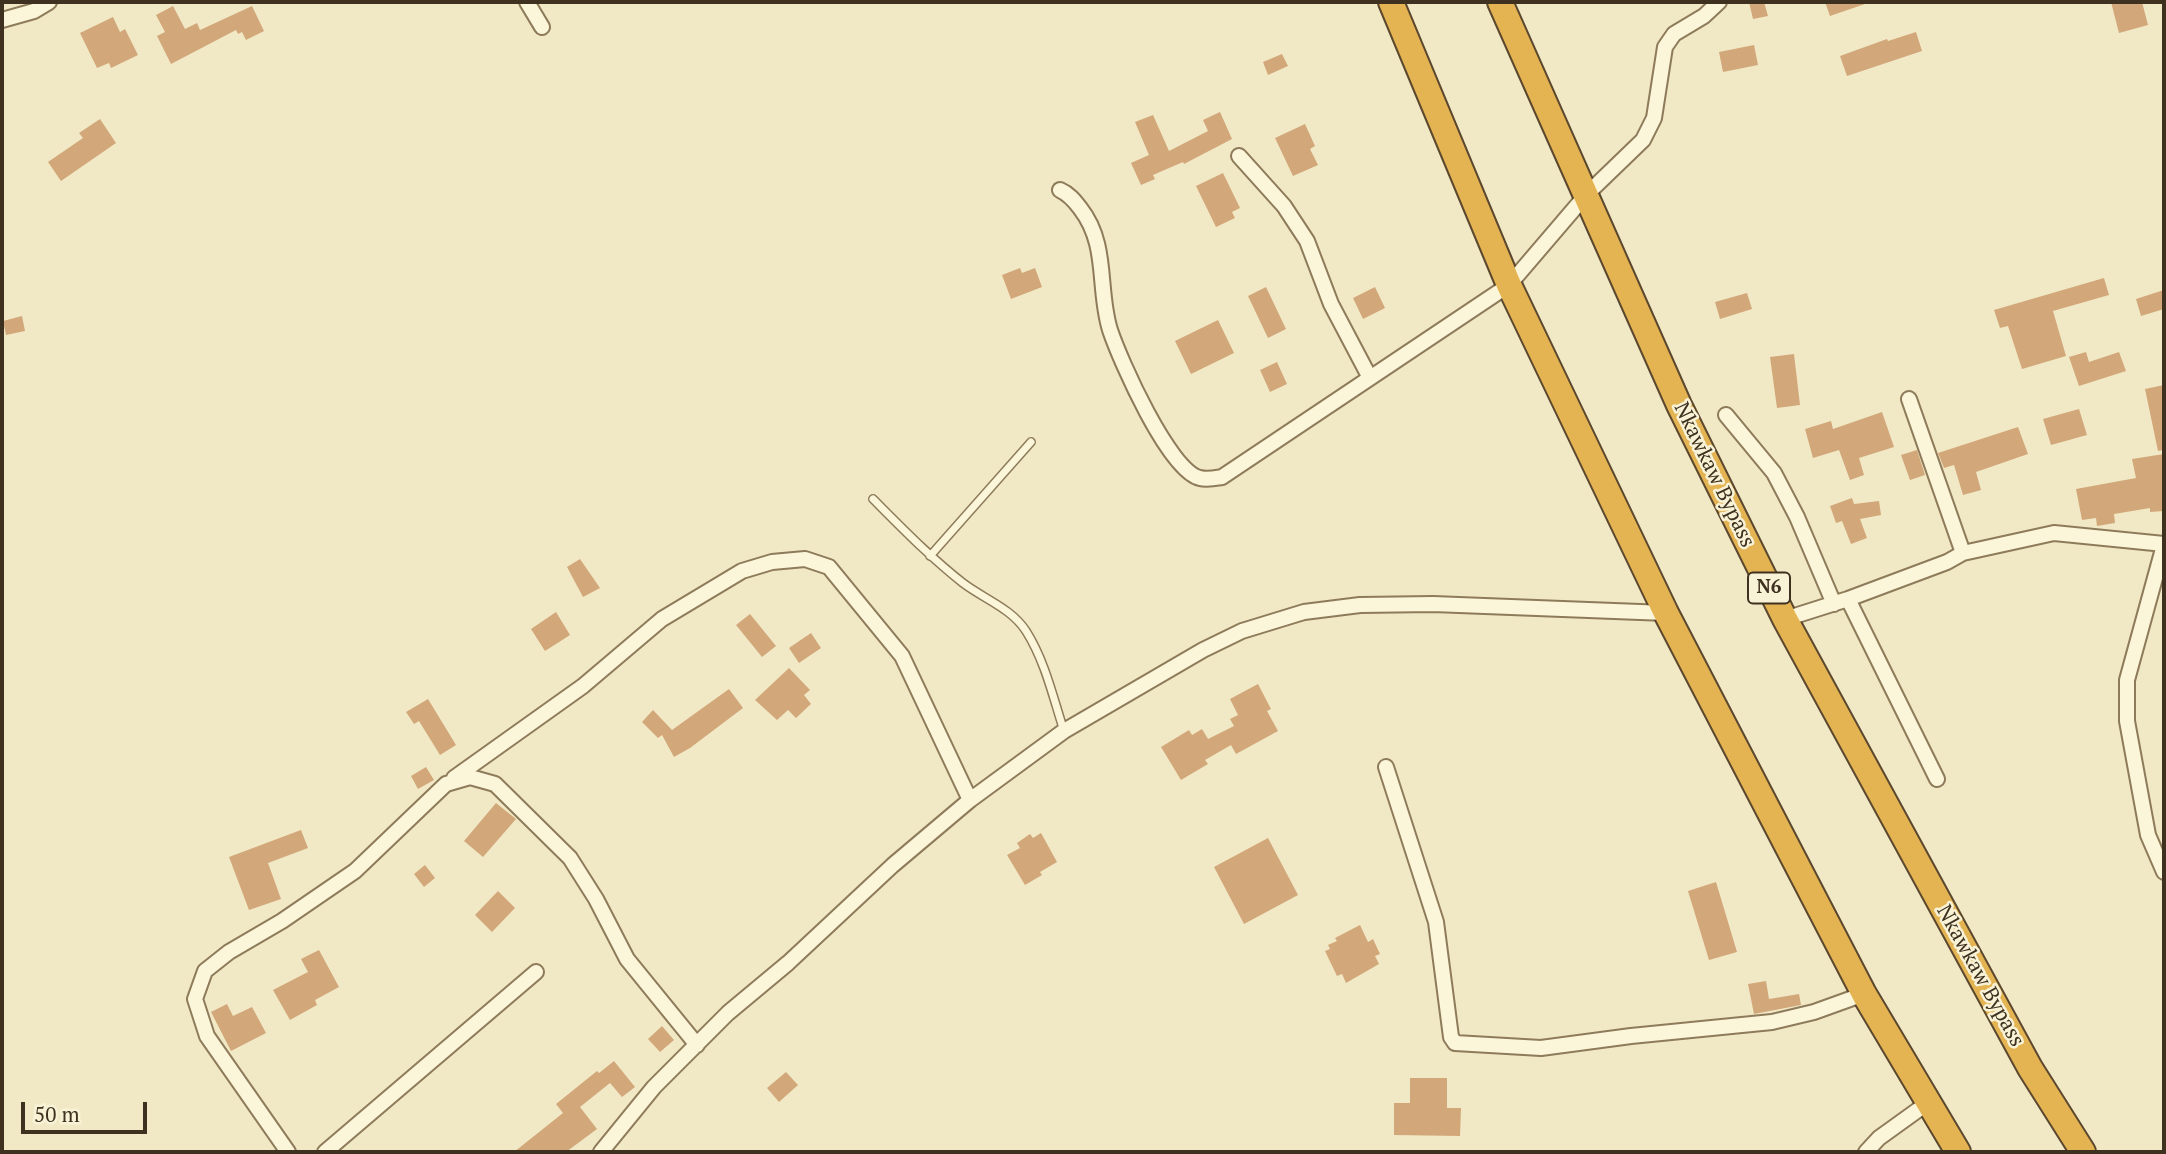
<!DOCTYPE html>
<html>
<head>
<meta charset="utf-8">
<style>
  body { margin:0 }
  #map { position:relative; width:2166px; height:1154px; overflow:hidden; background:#f1e9c6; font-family:"PT Serif",serif }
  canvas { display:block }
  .frame { position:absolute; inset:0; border:4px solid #3e311f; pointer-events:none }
  .scale { position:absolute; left:21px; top:1102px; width:126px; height:32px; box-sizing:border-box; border:4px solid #3e311f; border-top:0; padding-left:9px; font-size:21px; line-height:24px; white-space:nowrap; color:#3e311f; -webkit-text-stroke:5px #f8f2d6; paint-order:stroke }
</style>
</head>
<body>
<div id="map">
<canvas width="2166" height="1154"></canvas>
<div class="frame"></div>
<div class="scale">50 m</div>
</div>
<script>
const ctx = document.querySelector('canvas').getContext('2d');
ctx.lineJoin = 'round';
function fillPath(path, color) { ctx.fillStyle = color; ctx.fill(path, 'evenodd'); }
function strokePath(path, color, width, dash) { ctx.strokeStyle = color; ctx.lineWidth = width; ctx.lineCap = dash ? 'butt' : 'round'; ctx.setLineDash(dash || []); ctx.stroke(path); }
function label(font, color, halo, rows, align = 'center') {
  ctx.font = font + ' "PT Serif",serif'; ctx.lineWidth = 5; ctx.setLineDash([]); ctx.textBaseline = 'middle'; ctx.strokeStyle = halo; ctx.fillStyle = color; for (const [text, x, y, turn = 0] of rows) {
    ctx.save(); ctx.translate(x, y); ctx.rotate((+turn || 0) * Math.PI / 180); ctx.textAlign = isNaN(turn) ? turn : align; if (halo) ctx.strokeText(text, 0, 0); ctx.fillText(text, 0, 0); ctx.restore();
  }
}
const building = new Path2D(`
  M1749,2H1764L1768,16L1753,19Z
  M1825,2H1864L1865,4L1830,16Z
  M2111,2H2142L2148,25L2119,33Z
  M173,6L185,29L197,23L200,30L252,6L264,31L246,40L242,32L238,34L236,30L171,64L157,36L165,32L156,15Z
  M113,17L120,32L125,29L138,55L111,68L109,63L97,68L80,33Z
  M1916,32L1922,51L1847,76L1840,56L1887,39L1888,41Z
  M1754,45L1758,65L1723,72L1719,52Z
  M1282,54L1288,66L1268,75L1263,62Z
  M1220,112L1232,139L1184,164L1183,162L1153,175L1155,179L1141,185L1131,163L1149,155L1135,122L1153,115L1169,151L1208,131L1203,120Z
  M100,119L116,143L61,181L48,162L83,138L79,133Z
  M1305,124L1315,146L1310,149L1318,165L1293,176L1275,138Z
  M1223,173L1240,208L1232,212L1235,218L1216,227L1196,186Z
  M1020,268L1022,273L1035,268L1042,287L1011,299L1002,275Z
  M2104,278L2109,295L2053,311L2066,356L2022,369L2008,326L2000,328L1994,310Z
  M1266,287L1286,329L1268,338L1248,296Z
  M1375,287L1385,308L1363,319L1353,298Z
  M2164,290V309L2141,316L2136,299Z
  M1747,293L1752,309L1720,319L1715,302Z
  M22,316L25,331L6,335L3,321Z
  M1218,320L1234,353L1191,374L1175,341Z
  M2086,352L2089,362L2119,352L2126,371L2079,386L2069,357Z
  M1794,354L1800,405L1777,408L1770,357Z
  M1277,362L1287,384L1270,392L1260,370Z
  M2164,385V450L2158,451L2145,389Z
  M2079,409L2087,435L2051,445L2043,419Z
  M1882,412L1894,447L1859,458L1864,475L1850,480L1839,450L1813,458L1805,429L1831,421L1833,429Z
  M2018,427L2028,454L1976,472L1981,490L1963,495L1954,465L1944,468L1938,453Z
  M1917,450L1925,475L1910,480L1901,455Z
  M2164,454V511L2150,512V508L2114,514L2115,523L2097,526L2096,518L2082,520L2076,489L2136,478L2132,459Z
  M1852,498L1854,504L1879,501L1881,515L1860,519L1867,538L1851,544L1842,521L1836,523L1830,506Z
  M580,559L600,588L583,597L567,567Z
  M556,612L570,635L545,651L531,629Z
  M750,614L776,646L762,657L736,625Z
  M811,633L821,648L799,663L789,648Z
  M789,668L810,690L804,695L811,704L796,718L788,710L777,720L755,700Z
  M1258,684L1271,709L1267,711L1278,731L1236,754L1231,745L1205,760L1208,764L1181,780L1161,747L1189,730L1192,735L1202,729L1208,739L1234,726L1230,719L1238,715L1230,699Z
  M729,689L743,708L690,748L674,757L662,735L658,738L642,722L653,710L672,730Z
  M428,699L456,745L440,755L419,721L414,724L406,712Z
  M426,767L434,780L418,789L411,776Z
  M496,803L516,819L483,857L464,841Z
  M301,830L308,848L268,863L281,899L249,910L229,857Z
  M1041,833L1057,862L1040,872L1042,875L1025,885L1007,855L1020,848L1017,843L1030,834L1033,838Z
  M1268,838L1298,895L1244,924L1214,867Z
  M425,865L435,878L424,887L414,874Z
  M1716,882L1737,952L1709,960L1688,891Z
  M498,891L515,908L492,932L475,915Z
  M1360,925L1368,942L1373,939L1380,954L1375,956L1379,964L1346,983L1342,974L1337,976L1325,951L1330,949L1328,945L1337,941L1335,938Z
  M319,950L339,987L315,1000L317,1005L290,1020L273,990L308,972L301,959Z
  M1766,981L1769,999L1799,994L1801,1005L1754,1014L1748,984Z
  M227,1004L233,1016L252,1007L266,1033L231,1051L211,1012Z
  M662,1026L674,1040L660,1052L648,1039Z
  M614,1061L635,1087L622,1097L610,1083L580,1107L597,1129L566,1152H514L563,1113L556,1104L597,1071L599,1073Z
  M786,1072L798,1085L779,1102L767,1088Z
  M1410,1078H1447V1108H1461L1460,1136L1394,1135V1103H1410Z`);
const lane = new Path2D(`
  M873,499C902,528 931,558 963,583C984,599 1011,608 1026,631C1045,661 1053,697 1064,731
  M930,556L1031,442`);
const street = new Path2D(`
  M527,2L542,27
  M2,20L34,11L49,2
  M1239,156L1284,206L1307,241L1331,304L1370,378
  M1060,190C1069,194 1074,200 1080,208C1109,245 1097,288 1110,330C1120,360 1169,471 1200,478C1207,480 1216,478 1222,477L1509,285L1586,195L1643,140L1654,118L1665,47L1674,34L1704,16L1719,2
  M1909,399L1963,553
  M1726,415L1774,473L1797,517L1834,604
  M2164,545L2127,680V721L2148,835L2164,872
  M1848,599L1937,779
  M1785,619L1848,599L1947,562L1963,553L2054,533L2164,544
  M1386,767L1436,922L1451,1037L1455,1043L1541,1048L1631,1036L1772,1022L1814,1012L1864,994
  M454,778L583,686L662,619L742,571L772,562L805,559L829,567L902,656L970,800
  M288,1152L207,1036L195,999L205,971L229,952L282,921L355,871L446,784L470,777L495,784L570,858L596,899L627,959L697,1045
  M325,1152L536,972
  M601,1152L654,1087L728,1013L788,963L893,865L970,800L1064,731L1203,650L1242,631L1304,612L1360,605L1433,604L1666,613
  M1866,1152L1879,1138L1929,1102`);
const highway = new Path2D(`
  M1391,2L1509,285L1666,613L1864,994L1958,1152
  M1500,2L1679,405L1785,619L2030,1068L2083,1152`);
const shields = [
  [1769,588,42]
];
const shieldNames = [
  ["N6",1769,588]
];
const streetNames = [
  ["Nkawkaw Bypass",1714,475,64],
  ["Nkawkaw Bypass",1980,976,61]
];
fillPath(building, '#d2a779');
strokePath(lane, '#8e7b5a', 10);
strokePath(street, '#8e7b5a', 18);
strokePath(highway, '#5c482e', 28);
strokePath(lane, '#fbf5da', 7);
strokePath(street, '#fbf5da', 14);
strokePath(highway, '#e5b452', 24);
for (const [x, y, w] of shields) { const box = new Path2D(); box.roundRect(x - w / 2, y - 15.5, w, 31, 5); ctx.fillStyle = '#f8f2d6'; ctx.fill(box); strokePath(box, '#3e311f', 2); }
label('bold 19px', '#3e311f', null, shieldNames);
label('21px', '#3e311f', '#f8f2d6', streetNames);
</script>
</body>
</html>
